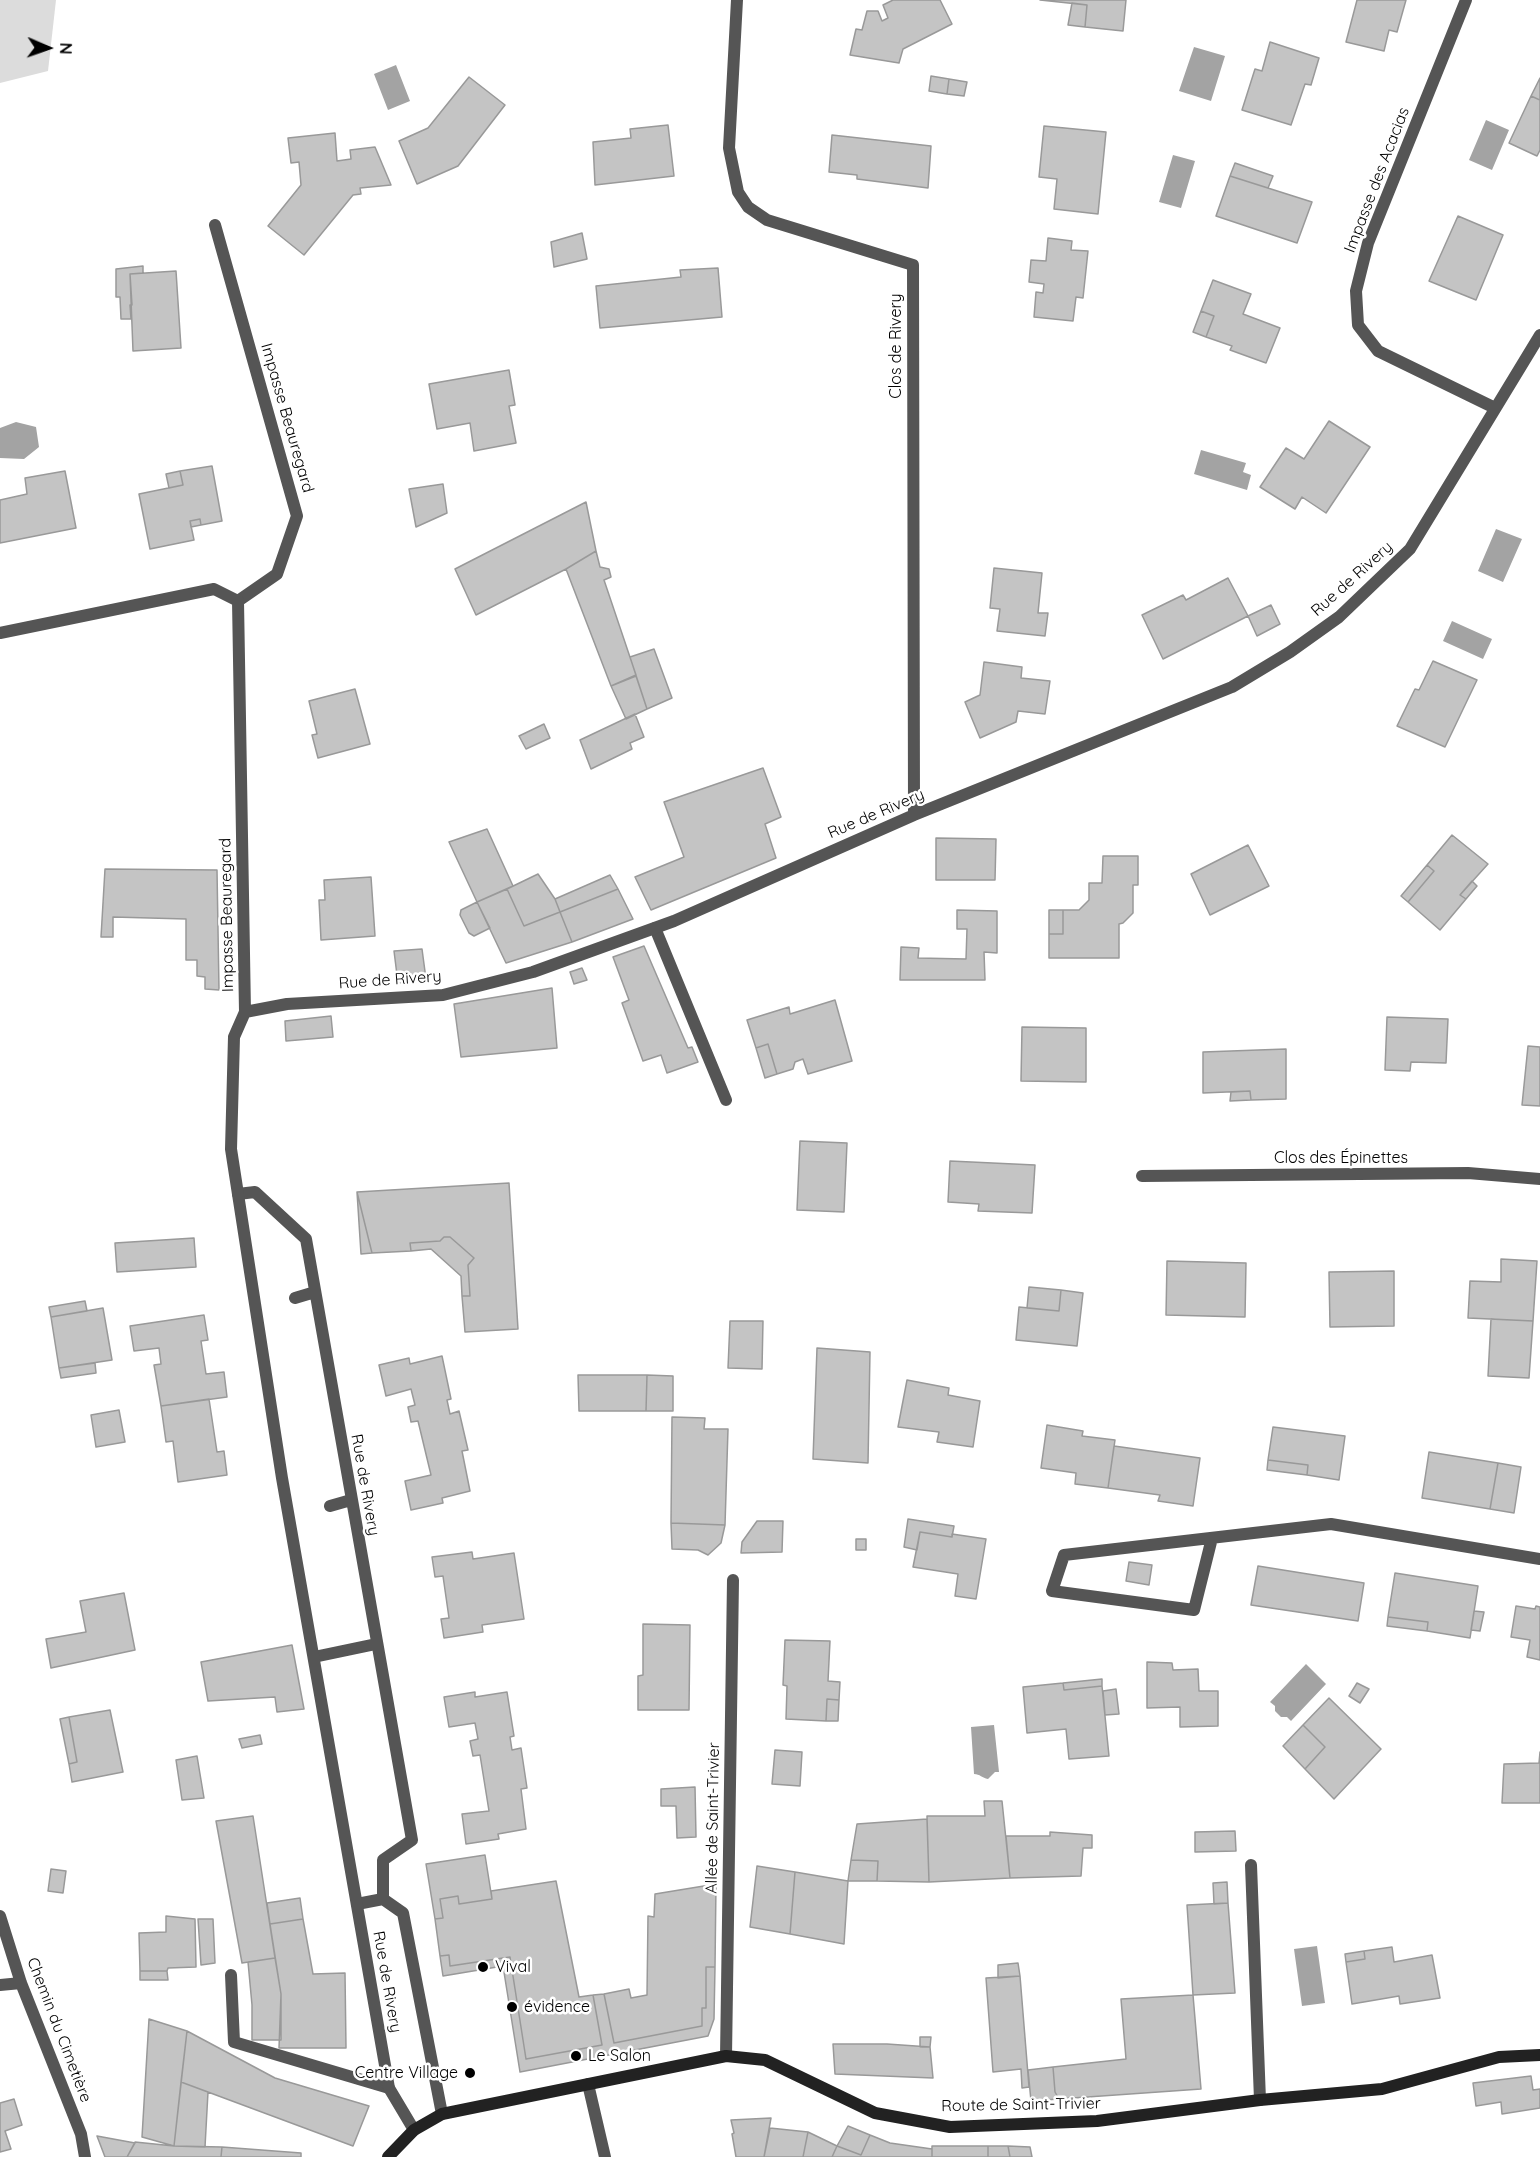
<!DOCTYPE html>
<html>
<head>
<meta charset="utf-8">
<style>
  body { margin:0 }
  #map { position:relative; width:1540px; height:2157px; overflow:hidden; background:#fff; font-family:Quicksand,sans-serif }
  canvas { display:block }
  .north { position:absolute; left:18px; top:18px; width:60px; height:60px; -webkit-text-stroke:4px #fff; paint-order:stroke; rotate:92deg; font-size:16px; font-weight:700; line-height:24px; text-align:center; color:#000 }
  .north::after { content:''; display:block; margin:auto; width:21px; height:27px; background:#000; clip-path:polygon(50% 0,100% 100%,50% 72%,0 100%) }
</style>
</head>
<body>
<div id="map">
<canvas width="1540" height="2157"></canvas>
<div class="north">N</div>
</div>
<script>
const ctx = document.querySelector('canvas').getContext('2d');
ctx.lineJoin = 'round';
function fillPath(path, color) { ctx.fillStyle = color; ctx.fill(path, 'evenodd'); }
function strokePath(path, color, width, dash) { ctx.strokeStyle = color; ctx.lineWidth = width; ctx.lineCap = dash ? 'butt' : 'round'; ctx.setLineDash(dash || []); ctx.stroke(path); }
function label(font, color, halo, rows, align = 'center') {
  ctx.font = font + ' Quicksand,sans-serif'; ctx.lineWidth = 5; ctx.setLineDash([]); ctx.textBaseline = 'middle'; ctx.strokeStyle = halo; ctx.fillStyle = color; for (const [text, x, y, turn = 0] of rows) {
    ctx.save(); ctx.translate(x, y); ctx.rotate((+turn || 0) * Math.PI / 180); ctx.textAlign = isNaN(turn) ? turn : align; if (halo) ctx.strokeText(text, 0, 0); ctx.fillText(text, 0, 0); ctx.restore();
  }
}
const green = new Path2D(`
  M0,0H56L48,71L0,83Z`);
const water = new Path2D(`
  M1194,47L1225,56L1211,101L1179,91Z
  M396,65L410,101L388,110L374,74Z
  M1486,120L1509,130L1492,170L1469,160Z
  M1173,155L1195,161L1181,208L1159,202Z
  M16,422L36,427L39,447L24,459L0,458V428Z
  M1201,450L1246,463L1243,472L1251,475L1247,490L1194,474Z
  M1496,529L1522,539L1503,582L1478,571Z
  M1452,621L1492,639L1483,659L1443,641Z
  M1306,1664L1326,1684L1291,1721L1287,1717H1281L1275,1711V1706L1270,1702Z
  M994,1725L999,1772H995L988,1779C982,1778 980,1774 974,1774L971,1727Z
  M1317,1946L1325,2003L1302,2006L1294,1949Z`);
const building = new Path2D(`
  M893,0H940L952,24L903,49L899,63L850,55L856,29L862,30L867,11H878L882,21L888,18L883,5Z
  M1040,0H1126L1123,31L1085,27L1087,5Z
  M1357,0H1406L1397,32L1389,30L1384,51L1346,42Z
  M1072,3L1087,5L1085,27L1068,25Z
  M1270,42L1319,58L1311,85L1305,84L1291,125L1242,110L1255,69L1262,71Z
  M931,76L949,79L947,94L929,91Z
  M469,77L505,105L458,166L417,184L399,141L428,128Z
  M1540,78V100L1531,96Z
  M949,79L967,82L964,96L947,94Z
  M1531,96L1540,100V150L1537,156L1509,143Z
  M668,125L674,176L595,185L593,142L631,138L630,129Z
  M1044,126L1106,132L1098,214L1054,209L1057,179L1039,177Z
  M335,133L337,161L351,159L350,150L375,147L391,185L360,188L361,194L353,195L304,255L268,226L301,185L299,162L291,163L288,138Z
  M832,135L931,146L928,188L857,179V175L829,172Z
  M1235,163L1273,176L1268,188L1230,176Z
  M1230,176L1312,202L1297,243L1216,216Z
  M1458,216L1503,235L1476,300L1429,281Z
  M582,233L587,259L554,267L551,242Z
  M1048,238L1072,241L1071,250L1088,251L1083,298L1076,297L1073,321L1034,317L1036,292L1043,293L1044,284L1029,282L1031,260L1046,261Z
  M143,266V273L130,274L132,305H130L131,319H121L120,297H116V269Z
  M718,268L722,317L600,328L596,286L681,277L680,270Z
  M176,271L181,348L133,351L130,274Z
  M1213,280L1251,294L1243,314L1280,328L1266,363L1230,350L1232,346L1206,337L1214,316L1201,311Z
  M1201,311L1214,316L1206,337L1193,332Z
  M509,370L515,405L509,406L516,443L474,451L470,423L437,429L429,384Z
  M1329,421L1370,447L1326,513L1302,497L1295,509L1260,487L1286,448L1304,459Z
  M212,466L222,521L201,525L200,519L190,521L194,540L150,549L139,494L183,485L180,471Z
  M65,471L76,528L0,543V500L27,494L25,478Z
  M180,471L183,485L169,488L166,474Z
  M443,484L447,513L416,527L409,489Z
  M586,502L596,551L566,569L476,615L455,569Z
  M200,519L201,525L191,527L190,521Z
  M596,551L600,567L609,569L611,577L604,580L636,675L611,686L566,569Z
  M994,568L1042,573L1038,613H1048L1045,636L997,631L1000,609L990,608Z
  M1228,578L1248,616L1163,659L1142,615L1183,595L1186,600Z
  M1271,605L1280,624L1257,636L1248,616Z
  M654,649L672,698L647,709L630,657Z
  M1433,661L1477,680L1445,747L1397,726L1415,689L1419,690Z
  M984,662L1022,667L1021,678L1050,681L1045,714L1018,711L1016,722L980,738L965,702L980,695Z
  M636,676L647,709L626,719L611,686Z
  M355,689L370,744L318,758L312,735L317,734L309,701Z
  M635,714L644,737L630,743L632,749L591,769L580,740Z
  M544,724L550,738L526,749L519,736Z
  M763,768L781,817L765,824L776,858L651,910L635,877L684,857L664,802Z
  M487,829L513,886L477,902L449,842Z
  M1452,835L1488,864L1460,895L1466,899L1440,930L1408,902L1434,871L1427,865Z
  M936,838L996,839L995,880H936Z
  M1248,845L1269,886L1210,915L1191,874Z
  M1103,856H1138V885H1133V913L1123,923L1119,924V958H1049V934H1063V910H1079L1089,900V883H1102Z
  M1427,865L1434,871L1408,902L1401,896Z
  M105,869L217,870L219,990L205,989V977L197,976V960H186V919L113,917V937H101Z
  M538,874L555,899L560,912L524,926L507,889Z
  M610,875L618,889L560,912L555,899Z
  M371,877L375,936L321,940L319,900H325L324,880Z
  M1472,881L1477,886L1466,899L1460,895Z
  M507,889L524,926L560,912L572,942L506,963L477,902Z
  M618,889L633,919L572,942L560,912Z
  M477,902L490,928L474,936L469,933L460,915L461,910Z
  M957,910L997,911V953L984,952L985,980H900L901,947L919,948L918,958L966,959L967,929H957Z
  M1049,910H1063V934H1049Z
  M644,946L688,1048L692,1047L698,1062L667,1073L661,1055L643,1061L622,1003L629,1000L613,957Z
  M422,949L426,979L398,983L394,951Z
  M582,968L587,980L574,984L570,972Z
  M552,988L557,1048L461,1057L454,1004Z
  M835,1000L852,1061L808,1074L803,1059L795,1062L793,1069L777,1074L768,1044L756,1048L747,1020L789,1007L790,1014Z
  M331,1016L333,1037L286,1041L285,1021Z
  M1387,1017L1448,1019L1446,1063L1411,1062L1410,1071L1385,1070Z
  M1022,1027L1086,1028V1082L1021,1081Z
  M768,1044L777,1074L765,1078L756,1048Z
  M1528,1046L1540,1047V1106L1522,1105Z
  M1286,1049V1099L1251,1100L1250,1091L1203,1093V1052Z
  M1250,1091L1251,1100L1230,1101L1231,1092Z
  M800,1141L847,1143L844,1212L797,1210Z
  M950,1161L1035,1165L1032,1213L978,1211L979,1204L948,1202Z
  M509,1183L518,1329L465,1332L462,1296H470L468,1265L474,1258L450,1237H444L440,1241L410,1243L411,1251L372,1253L357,1192Z
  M357,1192L372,1253L361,1254Z
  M444,1237H450L474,1258L468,1265L470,1296H462L461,1276L431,1249L411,1251L410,1243L440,1241Z
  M194,1238L196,1267L117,1272L115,1243Z
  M1501,1259L1537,1261L1533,1321L1468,1318L1470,1281L1501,1282Z
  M1167,1261L1246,1263L1245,1317L1166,1315Z
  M1394,1271V1326L1330,1327L1329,1272Z
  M1029,1287L1061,1290L1059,1311L1027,1308Z
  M1061,1290L1083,1293L1077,1346L1016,1340L1019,1307L1059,1311Z
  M85,1301L87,1311L51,1317L49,1307Z
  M103,1308L112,1360L59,1368L51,1317Z
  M204,1315L208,1340L201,1341L206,1374L224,1372L227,1397L161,1406L154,1365L161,1364L159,1348L134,1351L130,1326Z
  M1491,1319L1533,1321L1529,1378L1488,1376Z
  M730,1321H763L762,1369L728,1368Z
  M817,1348L870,1352L868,1463L813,1459Z
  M442,1356L451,1399L447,1400L450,1414L459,1411L468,1450L462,1451L470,1491L442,1498L443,1503L411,1510L405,1481L431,1475L418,1421L411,1422L408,1407L415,1405L411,1389L386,1396L379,1365L409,1358L410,1364Z
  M95,1363L96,1373L61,1378L59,1368Z
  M578,1375H647L646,1411H579Z
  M647,1375L673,1376V1411H646Z
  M907,1380L949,1388L948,1395L980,1401L973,1447L937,1442L939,1432L898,1427Z
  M209,1399L217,1452L224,1451L227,1475L178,1482L173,1441L166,1442L161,1406Z
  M119,1410L125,1442L96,1447L91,1415Z
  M672,1417L705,1418L704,1429H728L725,1525L671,1523Z
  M1047,1425L1083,1431L1082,1436L1115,1440L1108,1488L1075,1484L1076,1473L1041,1468Z
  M1273,1427L1345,1436L1339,1480L1307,1475L1308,1465L1268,1460Z
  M1114,1446L1200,1458L1193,1506L1158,1501L1160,1495L1108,1488Z
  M1429,1452L1498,1463L1490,1509L1422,1498Z
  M1268,1460L1308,1465L1307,1475L1267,1470Z
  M1498,1463L1521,1467L1514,1513L1490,1509Z
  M908,1519L954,1526L952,1537L920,1532L917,1550L904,1547Z
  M757,1521H783L782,1552L741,1553L742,1542Z
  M671,1523L725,1525L721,1543L708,1555L698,1550L672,1549Z
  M920,1532L952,1537V1534L986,1539L976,1599L955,1596L958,1574L913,1567Z
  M856,1539H866V1550H856Z
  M472,1552L473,1559L514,1553L524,1619L482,1625L483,1632L444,1638L441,1619L449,1618L443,1576L435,1577L432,1557Z
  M1129,1562L1152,1565L1149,1585L1126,1581Z
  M1258,1566L1364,1583L1358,1621L1251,1605Z
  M1395,1573L1478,1586L1470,1638L1427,1631L1428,1622L1388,1617Z
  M124,1593L135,1650L51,1668L46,1639L86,1632L80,1601Z
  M1516,1606L1535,1609L1536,1606L1540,1607V1660L1527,1657L1530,1640L1511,1637Z
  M1474,1611L1484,1612L1480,1631L1471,1630Z
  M1388,1617L1428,1622L1427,1631L1387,1626Z
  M643,1624L690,1625L689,1710H638V1676L643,1675Z
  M785,1640L830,1641L828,1681L840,1682L839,1700L827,1699L826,1721L786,1719L787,1686L783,1685Z
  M292,1645L304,1709L277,1712L275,1697L208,1701L201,1662Z
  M1147,1662L1172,1663L1173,1670L1198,1669L1199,1691H1218V1726L1180,1727V1707L1147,1708Z
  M1102,1679V1686L1064,1690L1063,1683Z
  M1063,1683L1064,1690L1102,1686L1109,1756L1069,1759L1066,1729L1027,1733L1023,1687Z
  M1357,1683L1369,1689L1360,1703L1349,1696Z
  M1116,1689L1119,1714L1105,1715L1103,1691Z
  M475,1692V1697L507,1692L514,1736L510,1737L512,1750L521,1748L527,1788L521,1789L526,1829L498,1834L499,1839L466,1844L462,1814L489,1811L480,1755L473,1756L470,1741L478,1739L475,1723L449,1727L444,1697Z
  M1329,1698L1381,1749L1334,1799L1305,1769L1325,1747L1303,1725Z
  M827,1699L839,1700L838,1721H826Z
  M110,1710L123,1772L72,1782L69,1764L77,1762L69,1717Z
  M69,1717L77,1762L69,1764L60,1719Z
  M1303,1725L1325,1747L1305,1769L1283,1746Z
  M260,1735L262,1744L242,1748L239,1739Z
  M775,1750L802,1752L800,1786L772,1784Z
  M1540,1752V1803H1502L1504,1764L1539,1763Z
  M197,1756L204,1798L182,1800L176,1760Z
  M695,1787L696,1837L677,1838L676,1806H661V1789Z
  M984,1801H1002L1010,1878L929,1882L927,1816H985Z
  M253,1816L275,1958L242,1963L216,1821Z
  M927,1819L929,1882L877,1881L878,1861L851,1860L857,1824Z
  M1235,1831L1236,1851L1195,1852V1832Z
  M1050,1832L1092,1835V1848H1083L1081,1876L1010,1878L1006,1836H1050Z
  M485,1855L492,1899L459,1904L458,1896L440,1899L443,1918L435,1919L426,1864Z
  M851,1860L878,1861L877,1881H848Z
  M757,1866L795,1872L790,1934L750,1927Z
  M51,1869L66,1871L63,1893L48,1891Z
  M795,1872L848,1881L844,1944L790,1934Z
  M556,1881L579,1997L593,1995L602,2045L526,2059L510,1957L450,1966L449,1955L440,1956L435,1919L443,1918L440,1899L458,1896L459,1904L492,1899L491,1891Z
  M1227,1882L1228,1903L1214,1904L1213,1883Z
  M716,1884L715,1967H706V2008H702V2026L614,2043L604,1994L629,1989L631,1998L647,1995L648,1916L654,1917L655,1894Z
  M300,1898L303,1919L270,1924L267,1903Z
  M1228,1903L1235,1993L1193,1995L1187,1905Z
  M166,1916L195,1919L196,1967L168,1968L167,1971H140L139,1933L166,1932Z
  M198,1919H213L215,1963L201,1965Z
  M303,1919L313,1974L345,1973L346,2048H279L281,1994L270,1924Z
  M1392,1947L1394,1962L1432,1955L1440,1998L1400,2004L1399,1996L1352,2004L1346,1962L1365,1959L1364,1951Z
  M1364,1951L1365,1959L1346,1962L1345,1954Z
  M449,1955L450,1966L510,1957L526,2059L602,2045L593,1995L604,1994L614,2043L702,2026V2008H706V1967H715L714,2019L708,2036L520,2072L503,1966L443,1976L440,1956Z
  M275,1958L281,1994V2040H252V2005L248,1962Z
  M1018,1963L1020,1976L998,1978V1965Z
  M140,1971H167L168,1980H140Z
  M1020,1976L1029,2087L1022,2088L1021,2069L993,2072L986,1978Z
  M1193,1995L1201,2089L1059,2099L1055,2092L1053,2067L1126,2059L1121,1999Z
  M149,2019L187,2031L174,2146L142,2137Z
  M187,2031L275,2078L369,2106L353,2146L181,2082Z
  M920,2037H931L930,2047H920Z
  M833,2044H887L930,2047L933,2078L835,2074Z
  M1053,2067L1055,2092L1059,2099L1031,2101L1028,2070Z
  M1531,2076L1533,2090L1540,2089V2108L1502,2114L1501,2102L1476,2106L1473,2083Z
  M181,2082L208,2092L205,2147L174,2146Z
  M14,2099L22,2125L5,2131L11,2149L0,2152V2103Z
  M771,2118L764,2157H736L732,2134L734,2133L731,2120Z
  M848,2126L870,2135L861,2155L837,2146Z
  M770,2128L808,2132L803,2157H764Z
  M808,2132L837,2146L832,2157H803Z
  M870,2135L890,2143L932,2149V2157H832L837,2146L861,2155Z
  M97,2136L135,2143L127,2157H105Z
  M135,2142L174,2146L222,2147L221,2157H127Z
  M932,2146H988V2157H932Z
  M988,2146H1008L1010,2157H988Z
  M1008,2146L1030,2147L1032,2157H1010Z
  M222,2147L301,2153V2157H221Z`);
const service = new Path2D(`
  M215,225L297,516L277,574L238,601
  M655,928L726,1100
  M1142,1176L1468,1173L1540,1179
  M238,1194L255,1192L306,1239L412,1840L383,1860V1899
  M295,1298L315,1292
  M330,1506L351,1500
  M1212,1538L1194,1610L1052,1591L1064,1555L1331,1524L1540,1559
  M314,1657L376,1644
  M1251,1865L1260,2100
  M357,1904L383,1899L403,1913L442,2114
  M231,1975L234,2042L389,2088
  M588,2084L605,2157`);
const minor = new Path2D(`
  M737,0L729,148L738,192L748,207L767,220L913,265L914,815
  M1466,0L1368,243L1356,291L1358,325L1378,351L1495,408
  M0,633L214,589L238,601L245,1012
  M0,1916L21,1983L81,2134L85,2157
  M0,1985L21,1983
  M726,2056L733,1580
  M414,2130L389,2088L282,1478L231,1149L234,1037L245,1012L287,1004L443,995L533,972L674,921L914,815L1232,687L1290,652L1339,617L1410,549L1540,335`);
const secondary = new Path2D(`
  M388,2157L414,2130L442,2114L726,2056L765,2060L875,2113L950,2127L1097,2121L1260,2100L1382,2089L1499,2057L1540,2055`);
const markers = [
  [483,1967,6,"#000"],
  [512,2007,6,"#000"],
  [576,2056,6,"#000"],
  [470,2073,6,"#000"]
];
const streetNames = [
  ["Impasse des Acacias",1377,180,-69],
  ["Clos de Rivery",896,346,-90],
  ["Impasse Beauregard",287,418,74],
  ["Rue de Rivery",1352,579,-42],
  ["Rue de Rivery",876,814,-23],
  ["Impasse Beauregard",227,915,-91],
  ["Rue de Rivery",390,980,-4],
  ["Clos des Épinettes",1341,1158],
  ["Rue de Rivery",365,1485,80],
  ["Allée de Saint-Trivier",713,1818,-89],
  ["Rue de Rivery",387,1982,80],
  ["Chemin du Cimetière",59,2030,69],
  ["Route de Saint-Trivier",1021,2105,-1]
];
const poiNames = [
  ["Vival",495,1967],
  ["évidence",524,2007],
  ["Le Salon",588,2056],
  ["Centre Village",458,2073,"right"]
];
fillPath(green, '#dcdcdc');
fillPath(water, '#a3a3a3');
fillPath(building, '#c4c4c4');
strokePath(building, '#999', 1.5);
strokePath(service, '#555', 12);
strokePath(minor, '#555', 12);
strokePath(secondary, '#222', 12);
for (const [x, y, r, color] of markers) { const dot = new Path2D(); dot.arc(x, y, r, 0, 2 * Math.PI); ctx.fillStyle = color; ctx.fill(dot); strokePath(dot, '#fff', 2); }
label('16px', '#000', '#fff', streetNames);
label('16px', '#000', '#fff', poiNames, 'left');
</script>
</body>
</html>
